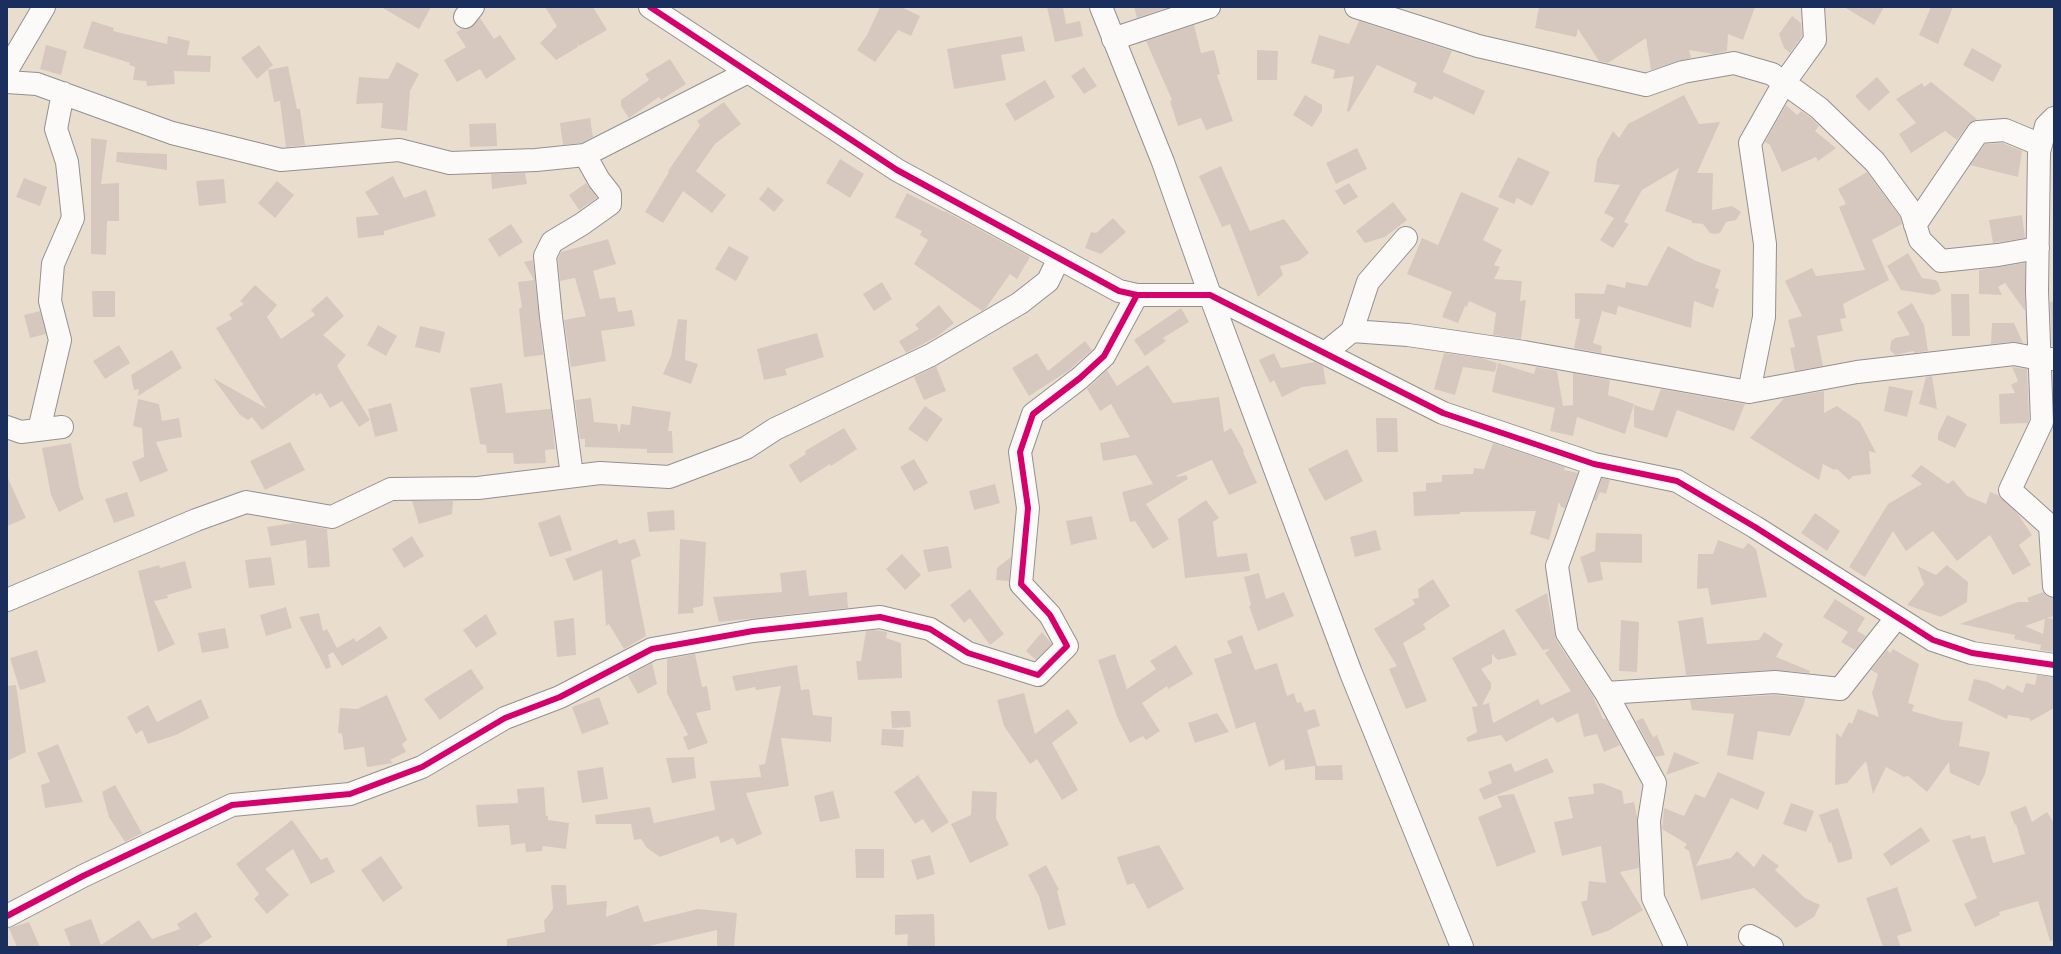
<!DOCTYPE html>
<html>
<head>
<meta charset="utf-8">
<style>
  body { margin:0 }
  #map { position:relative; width:2061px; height:954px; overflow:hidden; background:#e9dece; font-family:"Indie Flower",sans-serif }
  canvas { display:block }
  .frame { position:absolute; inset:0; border:8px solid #1b2f5e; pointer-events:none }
</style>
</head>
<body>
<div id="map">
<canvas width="2061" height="954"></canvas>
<div class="frame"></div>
</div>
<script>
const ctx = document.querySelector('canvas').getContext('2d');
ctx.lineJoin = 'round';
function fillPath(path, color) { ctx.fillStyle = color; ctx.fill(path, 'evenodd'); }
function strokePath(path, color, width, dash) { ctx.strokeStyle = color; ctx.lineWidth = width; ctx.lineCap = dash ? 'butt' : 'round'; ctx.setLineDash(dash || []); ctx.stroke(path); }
const building = new Path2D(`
  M381,7H431L419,29Z
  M545,7H593L607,30L579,46L577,42L578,47L556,60L540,43L557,26Z
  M880,7H901L920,16L911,36L898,30L875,62L857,50L867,35Z
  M1047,7H1063L1066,24L1080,21L1083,36L1055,42Z
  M1134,7H1169L1137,18Z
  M1539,7H1755L1743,40L1728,34L1727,51L1714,54L1689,50L1691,58L1651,70L1646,38L1608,63L1599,61L1578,29L1576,37L1535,28Z
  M1844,7H1884L1874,25Z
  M1931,7H1953L1938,44L1919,35Z
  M1792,16L1801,23L1802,36L1790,53L1784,48L1779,34Z
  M480,18L494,39L500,35L516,59L486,79L480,69L457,82L444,60L466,47L456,32L462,29L470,28Z
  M92,21L114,28L113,31L167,44L168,36L190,41L187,55L211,56L210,72L174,71L175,84L147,86L146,81L133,80L135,67L129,65L130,63L83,48Z
  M1359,21L1452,51L1443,72L1485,91L1474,115L1434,96L1432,100L1413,92L1417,83L1377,65L1349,112L1347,111L1354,76L1333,79L1335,70L1311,63L1319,35L1349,44Z
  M1194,25L1201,53L1214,50L1220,74L1217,75L1233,121L1206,130L1201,118L1178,126L1170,101L1172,100L1146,41Z
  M1022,36L1025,51L1001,55L1006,80L954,89L947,49Z
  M46,45L67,51L61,75L40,69Z
  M259,45L273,65L257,79L241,58Z
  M1972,48L2002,65L1993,82L1963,65Z
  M1257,50L1278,51L1277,80H1257Z
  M670,59L686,84L661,100L659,97L629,118L621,106V100L649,80L645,74Z
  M397,62L419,74L410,91L407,131L381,128L383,103L356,104L359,77L388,79Z
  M288,66L297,109H300L305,145L286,147L280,101L274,102L268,70Z
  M1084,67L1097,86L1084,94L1071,76Z
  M1877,77L1890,92L1869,111L1855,96Z
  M1045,80L1055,97L1015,121L1005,104Z
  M1931,82L1977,119L1968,125L1957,140L1945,131L1911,153L1899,134L1916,123L1896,99L1922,83L1924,87Z
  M1305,95L1322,105V111L1312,127L1293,115Z
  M1684,95L1699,124L1720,122L1697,173H1713L1712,210L1732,206L1741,212L1736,220L1726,222L1720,233L1715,234L1710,233L1703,224L1692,223V221L1665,211L1679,168L1642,190L1624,222L1629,224L1613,248L1600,240L1614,218L1604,213L1620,185L1594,182L1597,160L1613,131L1619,138L1628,124Z
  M724,102L741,124L715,144L696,171L726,195L712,213L683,191L663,223L645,212L669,172L668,171L700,125L697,121Z
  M1786,105L1797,115L1801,111L1811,118L1819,126L1815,131L1836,148L1818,161L1816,157L1782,172L1770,145L1765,142Z
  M590,118L593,137L581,143L563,145L560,123Z
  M496,123L497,146L470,147L469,124Z
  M91,138L107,140L101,184L119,183V221H107L106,255L91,254Z
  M2003,143L2022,151L2018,177L1970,165L1985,144Z
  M1357,148L1367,169L1336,184L1326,163Z
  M117,152L167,154V170L116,162Z
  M1518,157L1550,172L1532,206L1517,198L1514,204L1498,197Z
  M840,159L864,174L850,198L826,183Z
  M1221,166L1250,231L1284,219L1309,253L1299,261L1280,266L1283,275L1258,297L1230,224L1222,227L1199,176Z
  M1867,172L1900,217L1902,224L1872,240L1889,280L1843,304L1846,318L1840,319L1843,331L1817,336L1823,366L1795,371L1790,348L1795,347L1788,320L1802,316L1785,281L1812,268L1816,276L1865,270L1839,207L1846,204L1838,189Z
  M525,173L527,184L492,189L491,174Z
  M393,176L404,198L426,190L436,216L384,231V235L358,238L356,217L379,215L365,192Z
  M24,178L47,187L40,206L16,197Z
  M224,179L226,203L199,206L196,181Z
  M277,181L294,195L275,218L258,203Z
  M586,183L597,198L579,210L569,195Z
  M1349,183L1358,197L1344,205L1335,191Z
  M768,187L784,200L774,212L759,199Z
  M1461,192L1499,208L1483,240L1502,250L1494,265L1500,267L1494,279L1522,281L1520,301L1526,300L1521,339L1493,335L1496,313L1469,301L1467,307L1465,306L1458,323L1442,317L1452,292L1407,274L1422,238L1438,245Z
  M907,193L945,212V211L1030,257L1017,279L1010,274L986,308L982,311L914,264L928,240L920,235L922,231L895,217Z
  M1393,202L1407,220L1385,237L1365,243L1356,231Z
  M2022,215L2025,238L1993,243L1989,220Z
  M1113,218L1126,232L1101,254L1085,248L1091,232L1096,233Z
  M511,224L523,242L499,257L488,239Z
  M608,239L616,264L593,271L600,299L615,297L618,312L632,310L635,326L601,331L606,361L571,367L564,320L586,316L575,278L560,281L558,258L561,252Z
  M729,246L749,257L736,281L715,269Z
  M1668,246L1696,261L1721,270L1715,288L1719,289L1713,308L1694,301L1691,328L1618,306L1616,315L1602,311L1593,343L1602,346L1601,353L1574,348L1580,319H1575V293L1604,294L1607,284L1625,288L1626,282L1647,286Z
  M1908,253L1922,278L1935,280L1938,282L1941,291L1933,295L1901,290L1887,266Z
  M533,260L543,355L524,357L519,309L522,307L518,282L534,280L524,262Z
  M2025,263V311L2005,283L1998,287L2002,295L1979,294V270Z
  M882,282L892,299L874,311L863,294Z
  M255,285L277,305L267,317L281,339L315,315L311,310L327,296L344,316L323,335L346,355L337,366L370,420L359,427L342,401L330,408L321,393L316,396L314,393L262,430L252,417L248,420L240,415L213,378L266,408L216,328L232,319L229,314L244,304L240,301Z
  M92,291H115V317H93Z
  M1951,294H1969L1970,336H1952Z
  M2054,301V346H2052L2050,302Z
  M1912,303L1924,325L1928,351L1914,353V351L1895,355L1890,350L1891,341L1895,338L1910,335L1897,312Z
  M939,305L954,323L938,336L906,353L899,341L919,329L915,325Z
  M1181,308L1189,322L1163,338L1166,341L1145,356L1134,340Z
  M40,311L46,334L30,338L24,315Z
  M678,319L687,320L685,360L698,364L691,384L663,374L671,356Z
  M1992,323H2014L2023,343L2013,342L1991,344Z
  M378,325L397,336L386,356L367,345Z
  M420,326L445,332L440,353L415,347Z
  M817,333L824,357L785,369L787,375L764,380L757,349Z
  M1085,341L1092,350L1068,371L1029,396L1012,368L1037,353L1048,371Z
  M119,345L130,363L105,379L93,361Z
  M172,350L182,368L138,396L139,389L134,390L131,375Z
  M1274,353L1281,368L1315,362L1323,366L1326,384L1302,387L1282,397L1274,380L1270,383L1259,360Z
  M1444,353L1481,358L1497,363L1495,372L1463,367L1455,395L1434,389Z
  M1498,363L1534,374L1536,367L1557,371L1563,406L1573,405V373L1610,380L1608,395L1634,404L1625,434L1577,417L1573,436L1550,431L1555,408L1492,392Z
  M1148,365L1173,403L1219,397L1224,432L1231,428L1244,451L1243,452L1257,483L1229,495L1212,460L1176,476L1177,477L1186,475L1188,479L1146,504L1169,539L1153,549L1135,521L1130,522L1122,492L1153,484L1136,455L1103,461L1100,443L1130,437L1111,404L1100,411L1087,389L1107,370L1117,386Z
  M936,366L946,391L924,400L914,377Z
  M2012,367L2027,369L2029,419L2028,423L2000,424L1999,394L2015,393L2011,385L2018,381Z
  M1932,376L1937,409L1919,404L1926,377Z
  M502,383L506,413L551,409L555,449L545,450L546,463L514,464L513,453H487L486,445L480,444L470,388Z
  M1889,386L1913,391L1907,417L1884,411Z
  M1661,389L1745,404L1734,431L1677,410L1667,438L1634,427V405L1653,411Z
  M1824,391V413L1837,406L1860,422L1876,453L1869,451L1871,474L1853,476L1849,480L1837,469L1834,470L1823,464L1819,480L1750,438L1784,398Z
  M591,398L594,422L617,424L619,434L621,424L630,425L632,406L671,412L668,431H672L673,453H647V449L585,447V439H580L575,400Z
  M138,399L159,404L162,421L179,418L182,437L156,442L168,471L140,482L132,462L144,457L142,428L133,426Z
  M391,403L398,431L375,437L368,409Z
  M925,406L943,419L927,442L908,429Z
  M1947,415L1967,424L1955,448L1938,440V434Z
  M1376,418H1397L1398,452H1377Z
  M844,428L857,449L831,466L830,464L800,483L789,465L806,454L805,451Z
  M290,442L305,470L265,490L250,461Z
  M71,443L80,490L84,499L59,512L51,495L42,448Z
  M1493,443L1565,467L1564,470L1578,473L1565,508L1561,507L1559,502L1549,540L1530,534L1536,511L1460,512V514L1414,516L1413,492L1426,491V483L1442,482V475L1473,474L1474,468L1484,469Z
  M1347,449L1363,481L1325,501L1308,469Z
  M914,459L928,483L914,491L900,467Z
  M1921,465L1948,484L1953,480L1967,496L1986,504L1990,492L2000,496L2017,513L2032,535L2019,545L2031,565L2013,575L1990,535L1957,561L1933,531L1906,551L1893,531L1865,577L1849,567L1888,504L1922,484L1911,476Z
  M7,476L26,518L7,526Z
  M1602,478L1610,480L1606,494L1600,492L1596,501L1594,500Z
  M995,484L1000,503L974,510L969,491Z
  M127,492L135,516L114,523L105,499Z
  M1206,500L1219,518L1213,522L1217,557L1247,553L1250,571L1185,578L1178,519Z
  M412,501H453L452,514L419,524Z
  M674,510L675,530L649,532L647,512Z
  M1815,513L1840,531L1827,551L1801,533Z
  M560,515L572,550L550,557L538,523Z
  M1092,516L1097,539L1071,545L1066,521Z
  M293,523L327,529L330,567L308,568L306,540L271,546L267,527Z
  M1376,530L1381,550L1355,557L1350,537Z
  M1596,533L1642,534V563L1600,562L1603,580L1588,583L1580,557L1595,551Z
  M412,536L424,556L404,568L392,549Z
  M617,539L619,544L635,539L641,556L631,560L646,636L624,649L609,624L606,626L602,570L574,581L565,559Z
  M680,539L706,542L703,606L693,608L694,613L678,614Z
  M1718,540L1743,549L1748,543L1756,549L1767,597L1711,605L1708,588L1697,589L1698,554H1713Z
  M948,546L952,568L928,572L923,550Z
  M902,554L921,575L905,590L886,569Z
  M271,557L275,585L249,588L245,560Z
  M1011,557L1009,581L996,580L997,568Z
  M185,561L192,588L167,595L168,598L154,601L175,644L158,652L138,571L159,565L160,568Z
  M1947,565L1968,582L1967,602L1941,617L1907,605L1924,584L1917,566L1936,575Z
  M806,570L809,596L847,592L848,608L719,622L713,597L782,592L780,573Z
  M1259,573L1266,599L1284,592L1294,616L1258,631L1249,606L1251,605L1244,577Z
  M1433,579L1450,606L1423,624L1426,629L1403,643L1427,701L1406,709L1389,669L1397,666L1374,629L1415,604L1412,599L1419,598L1418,589Z
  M970,589L1004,634L990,645L970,618L964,623L950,605Z
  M2043,592L2048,597L2053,598L2054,602V616L2047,618L2054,619V652L2040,650L2041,645L2014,639L2015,635L1960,624L2018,602H2029L2027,598ZM2045,619L2043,634L2025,626Z
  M1547,593L1556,640L1592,694L1603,719H1606L1620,745L1604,752L1597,734L1584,737L1578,713L1557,723L1553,717L1506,742L1501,735L1468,742L1466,738L1477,732L1472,707L1478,706L1452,658L1504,629L1517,655L1498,660L1492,654V663L1481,669L1491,683V688L1482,705L1489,703L1493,723L1538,699L1541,705L1571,691L1545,653L1550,649L1543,650L1515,610Z
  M1835,599L1865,618L1857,631L1866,636L1855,650L1841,642L1848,632L1823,617Z
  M286,607L292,628L266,636L260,615Z
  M319,613L323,631L327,629L337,648L354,638L356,642L380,626L388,638L342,666L333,652L328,655L331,667L326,669L299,617Z
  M486,614L497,634L476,648L463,630Z
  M1703,617L1707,644L1759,640L1764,632L1783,644L1776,657L1810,671L1809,673L1774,670L1686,675L1678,621Z
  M574,618L576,655L557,657L554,621Z
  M1621,620L1639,622L1637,672L1619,671Z
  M225,628L229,648L202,653L198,633Z
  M874,630L887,632L886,638L901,643L902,678L858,680L856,661H861L866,631Z
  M1042,632L1052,644L1036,660L1026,651Z
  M1242,635L1255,670L1277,663L1287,696L1294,693L1297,703L1301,702L1305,712L1315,709L1320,726L1307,730L1317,766L1342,765L1343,780H1315V766L1285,770L1284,759L1269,767L1255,722L1236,729L1214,659L1232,653L1227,641Z
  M1176,645L1193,674L1168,689L1167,686L1142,703L1160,731L1146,740L1143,736L1130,743L1117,717L1098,660L1115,654L1127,689L1156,669L1150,661Z
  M1893,649L1919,664L1908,703L1914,705L1912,711L1943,720L1963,722L1959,746L1990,752L1985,774L1979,786L1950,773L1949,762L1927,792L1908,776L1904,777L1886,767L1873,794L1866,761L1847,783L1835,785L1836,733L1841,737L1849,722L1852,724L1858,709L1879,717L1872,693L1878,674L1871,670L1887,650L1890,653Z
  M37,650L46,682L20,690L10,658Z
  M695,654L702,687L707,686L711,710L696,713L708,743L688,750L683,737L688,735L667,693V659Z
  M652,663L657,684L638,694L628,676Z
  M797,665L801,690L809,689L813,715L832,717L831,742L781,738L789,786L746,793L762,834L737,845L733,838L721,843L718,836L660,857L647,848L641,839L634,840L631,824H596L595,815L650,807L654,823L715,810L710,781L761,777L759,765L765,764L781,686L756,690L755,687L736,691L732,676Z
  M471,669L484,688L440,720L424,699Z
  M2037,675L2054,677V708L2031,721L2029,718L2008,715L2007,719L1968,700L1974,679L1988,682L2004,690L2007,685L2023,693L2026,683L2035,685Z
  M16,685L26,752L7,761V686Z
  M1024,693L1035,734L1068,709L1078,723L1052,743L1078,790L1062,800L1037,759L1030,764L1004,726L997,700Z
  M387,695L407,740L402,744L406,752L390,760L393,763L367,767L364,747L344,750L342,734L338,733L340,708L357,709Z
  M1775,695L1805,698L1804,704L1790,736L1758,731L1753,760L1727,755L1734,714L1692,710L1690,700Z
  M599,697L609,724L582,734L572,707Z
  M201,699L209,718L176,735L148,744L142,730L136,734L127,717L148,705L157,722Z
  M891,711H910L911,727L892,728Z
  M1217,713L1229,732L1195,743L1188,723Z
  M1643,718L1653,737L1657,735L1665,755L1655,757L1636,721Z
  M882,729L904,730L903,747L881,745Z
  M58,744L83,802L45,808L41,785L50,782L37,753Z
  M1674,752L1700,763L1666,775Z
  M694,757L696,778L672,783L666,758Z
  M1547,758L1554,772L1484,800L1479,789L1492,783L1488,772L1511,763L1515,772Z
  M603,767L608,799L582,803L577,771Z
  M1718,772L1765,792L1758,810L1731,798L1696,866L1731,858L1737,851L1754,867L1763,854L1779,866L1775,870L1805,898L1820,905L1814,917L1796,928L1754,888L1701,900L1689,851L1684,848L1687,844L1662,829L1664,808L1684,816L1695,794L1705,798Z
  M918,775L949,822L932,833L923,819L915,824L894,792Z
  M1602,783L1622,791L1624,804L1634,802L1637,817L1639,868L1620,872L1643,910L1608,931L1592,936L1581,902L1587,900L1589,881L1606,883L1601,846L1562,856L1554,822L1573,818L1568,797L1594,794L1593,784Z
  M115,785L142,833L125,842L109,817L102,792Z
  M544,787L546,816H548V820L569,823L566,849L543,846L542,851L526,852L525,843L511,845L509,825L478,827L476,805L518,803L517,789Z
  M833,791L840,818L820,822L814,796Z
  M972,791L997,792L996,818L1009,845L970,863L951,824L971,815Z
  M1514,794L1536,852L1497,867L1478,817L1502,807L1497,796Z
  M1791,803L1814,811L1806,832L1783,824Z
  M2026,806L2032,822L2047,812L2054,823V940L2050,941L2038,901L1999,912L2000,915L1975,927L1964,904L1977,898L1952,840L1970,835L1971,839L1985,836L1993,863L2025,854L2016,824L2015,825L2010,812Z
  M1838,808L1852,853V859L1838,863L1831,842L1829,843L1819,815Z
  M292,820L321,860L327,857L335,872L311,884L293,849L265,869L289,895L267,914L254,899L259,894L236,864Z
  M1921,827L1930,841L1891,866L1883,854Z
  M1159,845L1184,889L1148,909L1134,883L1127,885L1117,857Z
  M855,849H884V878H856Z
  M930,855L935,874L917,880L911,860Z
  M381,856L403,888L383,902L361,870Z
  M1046,865L1059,890L1057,891L1066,925L1048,930L1039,896L1028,875Z
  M551,885H566L567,905L607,901L606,917L638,905L644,922L698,909L737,913L734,947H717V930L645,947H507V939L545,932L544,921L553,909Z
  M1897,887L1912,931L1897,936L1901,947H1883L1866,898Z
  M196,912L212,937L196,947H71L64,929L91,919L101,945L139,920L152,939L180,929L177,924Z
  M934,914L935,947H907L908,934L895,935V915Z
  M29,922L40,947H17L9,928Z`);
const minor = new Path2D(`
  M650,7L897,170L1119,291L1137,295H1210L1443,413L1594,464L1677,481L1755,527L1933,640L1972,653L2054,665
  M1356,7L1478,46L1646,85L1683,72L1734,63L1772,74L1819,108L1875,162L1911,211L1920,240L1941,261L1998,255L2038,248
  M465,17L473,7
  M1113,39L1209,7
  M7,70L44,7
  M7,82L37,84L172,133L281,160L399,150L450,163L536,160L585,155L748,72
  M2054,118L2046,126L2039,152L2037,291L2042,422L2010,490L2050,526L2054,586
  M1915,225L1978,132L2005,130L2041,145
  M1352,331L1368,282L1406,238
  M1325,353L1352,331L1408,335L1524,352L1749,392L1857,372L2014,354L2040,359H2054
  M1749,392L1764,317L1765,244L1750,143L1784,83L1815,40L1813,7
  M7,427L21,432L62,427
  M39,430L60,340L50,301L53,264L73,218L67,162L56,129L63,93
  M1594,464L1557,566L1567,633L1606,693L1655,783L1649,821L1653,898L1676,947
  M572,476L551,317L545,256L552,242L582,224L610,204V194L599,180L585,155
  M7,600L196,520L246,502L332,517L391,489L478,488L600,473L669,477L746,448L775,429L931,355L1020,303L1048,281L1059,258
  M1606,693L1775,682L1840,689L1897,617
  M7,916L83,876L232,805L350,794L422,767L505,718L560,697L652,649L753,631L880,617L930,629L968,653L1038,675L1067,646L1050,615L1021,584L1028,508L1020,452L1033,414L1080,378L1104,356L1137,295
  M1750,936L1772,947`);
const tertiary = new Path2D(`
  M1101,7L1163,162L1210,295L1351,673L1462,947`);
const cycleway = new Path2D(`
  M650,7L897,170L1119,291L1137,295H1210L1443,413L1594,464L1677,481L1755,527L1933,640L1972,653L2054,665
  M7,916L83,876L232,805L350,794L422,767L505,718L560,697L652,649L753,631L880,617L930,629L968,653L1038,675L1067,646L1050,615L1021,584L1028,508L1020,452L1033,414L1080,378L1104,356L1137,295`);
fillPath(building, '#d7c8bf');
strokePath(minor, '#939090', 24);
strokePath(tertiary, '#939090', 24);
strokePath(minor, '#fcfaf8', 22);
strokePath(tertiary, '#fcfaf8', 22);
strokePath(cycleway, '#d6006c', 6);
</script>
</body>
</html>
